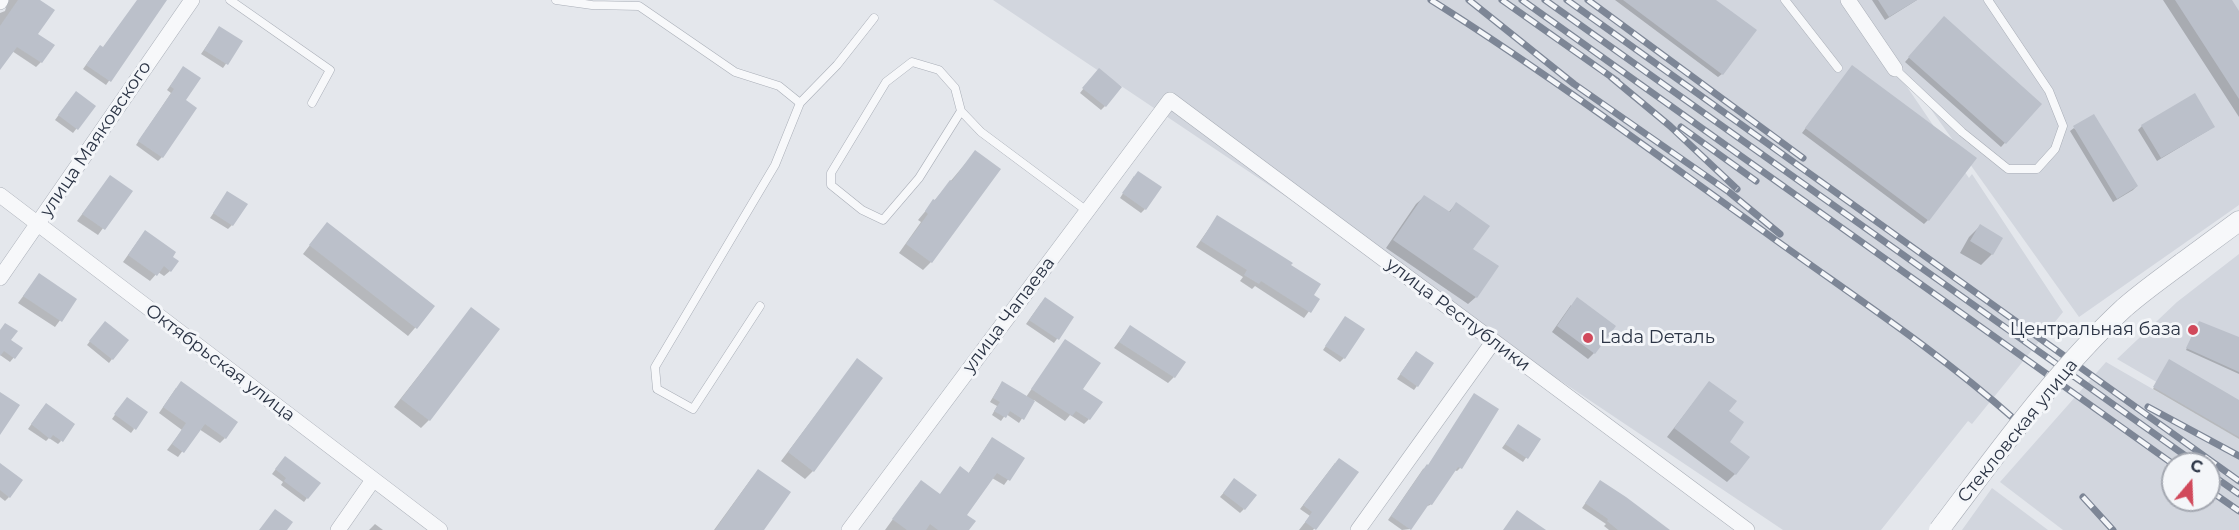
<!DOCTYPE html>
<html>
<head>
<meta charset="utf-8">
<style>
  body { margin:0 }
  #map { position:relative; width:2239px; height:530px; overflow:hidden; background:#e4e7ec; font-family:Montserrat,sans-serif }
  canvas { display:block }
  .north { position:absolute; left:2161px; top:452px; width:60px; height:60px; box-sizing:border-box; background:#f4f6f9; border:2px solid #a4a8b1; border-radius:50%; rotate:19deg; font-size:16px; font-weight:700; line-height:24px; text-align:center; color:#2b3445 }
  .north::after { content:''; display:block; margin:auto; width:21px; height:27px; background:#d1495b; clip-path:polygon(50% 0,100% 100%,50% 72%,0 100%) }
</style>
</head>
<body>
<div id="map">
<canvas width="2239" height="530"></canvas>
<div class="north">С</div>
</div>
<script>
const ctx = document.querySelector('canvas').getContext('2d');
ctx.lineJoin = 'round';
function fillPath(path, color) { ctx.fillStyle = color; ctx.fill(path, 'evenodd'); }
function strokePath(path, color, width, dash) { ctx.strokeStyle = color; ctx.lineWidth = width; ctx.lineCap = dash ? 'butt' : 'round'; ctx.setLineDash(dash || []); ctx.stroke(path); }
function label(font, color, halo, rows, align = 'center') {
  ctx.font = font + ' Montserrat,sans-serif'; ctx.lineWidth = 6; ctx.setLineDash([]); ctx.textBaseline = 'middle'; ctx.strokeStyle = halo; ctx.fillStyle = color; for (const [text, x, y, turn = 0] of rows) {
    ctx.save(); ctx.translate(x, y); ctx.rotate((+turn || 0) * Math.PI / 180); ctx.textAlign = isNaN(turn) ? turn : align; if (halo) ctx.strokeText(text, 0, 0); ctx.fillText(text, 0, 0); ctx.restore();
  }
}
const built = new Path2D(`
  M993,0H1848L1969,178L1972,174L2063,312L1972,424L1968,421L1881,530H1783Z
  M1853,0H2239V205L2079,317Z
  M2239,254V430L2117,359L2177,302Z
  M2106,362L2239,439V530H2063L2000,482ZM2173,464H2209V500H2173Z
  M1992,488L2048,530H1962Z`);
const shadow = new Path2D(`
  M4,0H37L36,34L41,62L36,67L12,51L0,66V13L5,11L7,4Z
  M138,0H166L106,85L83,69L96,51L102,49Z
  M1615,0H1714L1722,74L1718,77Z
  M1872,0H1917L1885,20Z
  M2163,0H2230L2239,14V117Z
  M1944,18L2040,104L2001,147L1905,62Z
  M219,28L241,42L223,68L201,54Z
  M1849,71L1928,220L1924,224L1802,133Z
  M180,72L183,101L162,157L158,161L136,145L171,93L167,90Z
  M1095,74L1105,106L1101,110L1080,93Z
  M72,97L94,106L73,133L55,120Z
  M2142,126L2209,130L2157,161L2138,130Z
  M2074,128L2137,186L2133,190L2113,202L2070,131Z
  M975,152L999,169L931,262L923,270L899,253L921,222L918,220Z
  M1134,176L1145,209L1141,213L1120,198Z
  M110,177L130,191L98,235L77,221Z
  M227,193L232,225L228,229L210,218Z
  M1424,197L1448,213L1456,204L1476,297L1468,304L1386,248L1416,204Z
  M1217,217L1289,266L1312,296L1318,299L1304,318L1255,286L1252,289L1240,281L1243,277L1196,247Z
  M1980,226L1992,254L1981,265L1960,253L1969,237Z
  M320,232L433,307L408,336L303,254Z
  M140,238L171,257L170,271L164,276L158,272L150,281L123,262Z
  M39,275L75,300L55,327L18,303Z
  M1041,303L1072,318L1054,343L1026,324Z
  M1571,305L1594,353L1588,359L1552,332Z
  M471,309L429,420L421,428L394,407Z
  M1342,322L1344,358L1340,362L1323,350Z
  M2198,324L2239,340V374L2186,350Z
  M101,327L112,359L109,363L87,345Z
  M1130,327L1174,377L1168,383L1114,348Z
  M0,331L21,349L10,362L0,355Z
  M1065,341L1089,419L1084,424L1070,415L1065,421L1034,400L1019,423L1006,414L1001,421L992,415L997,406L990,402L999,387L1003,383L1026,397Z
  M1412,357L1417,386L1414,390L1397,379Z
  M857,360L813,471L805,479L781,461Z
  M2168,363L2239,401V439L2153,389Z
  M1709,383L1727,412L1728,442L1735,474L1727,482L1667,437Z
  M176,388L225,438L220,443L199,429L178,457L167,450L182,430L159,413Z
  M1471,399L1460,468L1457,471L1454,470L1430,505L1425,507L1410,529L1402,530L1388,520L1423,469L1428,466Z
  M124,402L134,429L131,433L112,419Z
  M42,409L61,441L58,444L49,438L46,441L28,429Z
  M1518,426L1539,439L1523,462L1502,448Z
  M988,444L1023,459L1004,485L992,478L965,515L967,530H885L916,487L939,496L968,474Z
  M281,462L307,498L304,502L281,485L283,482L272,474Z
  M1335,463L1357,473L1313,530H1299L1310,516L1300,509Z
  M0,467L9,497L5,501L0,497Z
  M758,471L762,530H714L751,479Z
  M1231,484L1244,509L1240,513L1220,497Z
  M1597,486L1654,530H1609L1604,526L1606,524L1582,508Z
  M375,524L383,530H369Z`);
const building = new Path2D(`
  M18,0H40L55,10L38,34L55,45L42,63L17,47L0,70V26Z
  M137,0H167L111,82L86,65L100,45L103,47Z
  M1623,0H1716L1757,30L1723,75Z
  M1878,0H1917L1889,17Z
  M2175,0H2232L2239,11V99Z
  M1944,16L2042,104L2006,144L1908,57Z
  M219,26L243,41L228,65L204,50Z
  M1852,65L1977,158L1929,221L1805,128Z
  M183,66L201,78L186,100L197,108L163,158L138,141L174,89L170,86Z
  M1099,68L1122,87L1106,107L1082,88Z
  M76,91L96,106L78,130L58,115Z
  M2195,93L2215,127L2161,158L2141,125Z
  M2094,114L2138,186L2117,199L2073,126Z
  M975,150L1001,169L932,263L906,244L928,214L925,211L933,199L935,200L950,180L952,181Z
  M1138,171L1162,187L1146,210L1122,193Z
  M110,175L133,191L105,230L82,214Z
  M227,191L248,204L233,226L213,213Z
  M1424,195L1450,212L1456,202L1490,226L1473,249L1499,266L1477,298L1393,240Z
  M1217,215L1293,263L1291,265L1321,284L1314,295L1320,299L1311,313L1261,281L1259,284L1244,275L1247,270L1201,241Z
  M327,222L435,306L417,329L309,245Z
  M1980,224L2003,238L1993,255L1970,241Z
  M145,230L176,252L173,257L179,261L171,272L164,266L157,276L128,255Z
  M39,273L77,299L62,322L23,296Z
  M1045,297L1074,317L1059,340L1029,320Z
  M1577,297L1616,326L1595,354L1557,326Z
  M471,307L500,329L430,421L401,399Z
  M1345,316L1365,329L1345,359L1325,346Z
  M105,321L129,340L113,360L89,341Z
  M2199,321L2239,337V372L2186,348Z
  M5,323L18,331L11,340L23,348L15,359L4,351L0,356V330Z
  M1130,325L1186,362L1175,378L1119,342Z
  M1065,339L1101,363L1083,389L1103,402L1090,420L1076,411L1072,416L1031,389Z
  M1416,351L1434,363L1418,387L1400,374Z
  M857,358L883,378L814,472L788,452Z
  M2169,359L2239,400V437L2153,387Z
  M181,381L238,422L226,439L205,424L184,453L172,444L186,423L163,407Z
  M1002,381L1035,401L1024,420L1010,411L1006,418L994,411L1000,402L993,398Z
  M1709,381L1737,401L1729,411L1744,422L1730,442L1750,457L1736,475L1674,428Z
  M0,392L20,405L0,435Z
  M1474,393L1499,409L1462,469L1458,467L1432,505L1429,504L1411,530L1391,516L1427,464L1428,465Z
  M127,397L148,412L136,430L114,414Z
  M46,403L75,424L63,442L53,435L50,439L31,424Z
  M1518,424L1541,439L1528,459L1505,444Z
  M992,437L1025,458L1010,481L997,473L967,515L976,521L969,530H938L930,524L926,530H907L892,519L921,480L940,494L960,466L969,473Z
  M285,456L321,483L308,499L284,481L286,478L275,469Z
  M1339,458L1359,472L1316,530L1305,522L1312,512L1303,505Z
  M0,463L23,480L10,498L0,490Z
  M758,469L791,492L764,530H715Z
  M1234,478L1257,495L1245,510L1223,493Z
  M1600,480L1626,497L1670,530H1618L1607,521L1608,519L1585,503Z
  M275,509L293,522L287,530H259Z
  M1517,510L1546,530H1503Z`);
const service = new Path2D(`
  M230,0L330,70L312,103
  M556,0L592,5L639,6L735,72L779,86L800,103L775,165L655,367L657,389L693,409L760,306
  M1785,0L1838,68
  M1895,69L1962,132L2008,169H2037L2055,149L2063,126L2049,91L1988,0
  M800,103L837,65L874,18
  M961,111L919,178L883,220L862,210L831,185V173L886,82L912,62L939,70L955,88L961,111L981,132L1087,211`);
const minor = new Path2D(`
  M1848,0L1895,69
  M0,2L1,0
  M0,195L440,530
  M0,278L192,0
  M338,530L373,480
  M849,530L1170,100L1747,530
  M1358,530L1493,342`);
const tertiary = new Path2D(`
  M2182,263L2239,221`);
const rail = new Path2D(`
  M1431,0C1544,71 1651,151 1759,228C1844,290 1934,348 2013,418
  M1469,0L1574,84L1729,192L1780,234
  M1502,0L1617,81
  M1522,0L2173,464
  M1545,0L2197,464
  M1567,0L2239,481
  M1588,0L1803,158
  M1611,77L1670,126L1737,189
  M1681,127L1756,181
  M2148,407L2239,456
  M2209,473L2239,494
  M2209,490L2239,511
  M2083,497L2113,530`);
const tertiaryBridge = new Path2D(`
  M1939,530C1997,454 2053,374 2124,308C2142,292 2162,278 2182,263`);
const markers = [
  [2193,330,6,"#d1495b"],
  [1588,338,6,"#d1495b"]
];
const streetNames = [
  ["улица Маяковского",96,139,-56],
  ["улица Чапаева",1009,315,-53],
  ["улица Республики",1458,315,37],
  ["Октябрьская улица",220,363,37],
  ["Стекловская улица",2018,431,-51]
];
const poiNames = [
  ["Центральная база",2181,330],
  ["Lada Dеталь",1600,338,"left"]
];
fillPath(built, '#d2d6de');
fillPath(shadow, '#0003');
fillPath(building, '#bbc0ca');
strokePath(service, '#a9aeb7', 9);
strokePath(minor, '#a9aeb7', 16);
strokePath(tertiary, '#a9aeb7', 21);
strokePath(service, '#f7f8fa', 8);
strokePath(minor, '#f7f8fa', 15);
strokePath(tertiary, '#f7f8fa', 20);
strokePath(rail, '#7d8696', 7);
strokePath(rail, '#f4f6f9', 4.5, [14]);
strokePath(tertiaryBridge, '#a9aeb7', 21, []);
strokePath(tertiaryBridge, '#f7f8fa', 20);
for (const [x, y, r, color] of markers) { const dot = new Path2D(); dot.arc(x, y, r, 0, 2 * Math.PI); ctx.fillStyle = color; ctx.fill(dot); strokePath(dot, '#f4f6f9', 2); }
label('18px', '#2b3445', '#f4f6f9', streetNames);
label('18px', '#2b3445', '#f4f6f9', poiNames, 'right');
</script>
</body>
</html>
